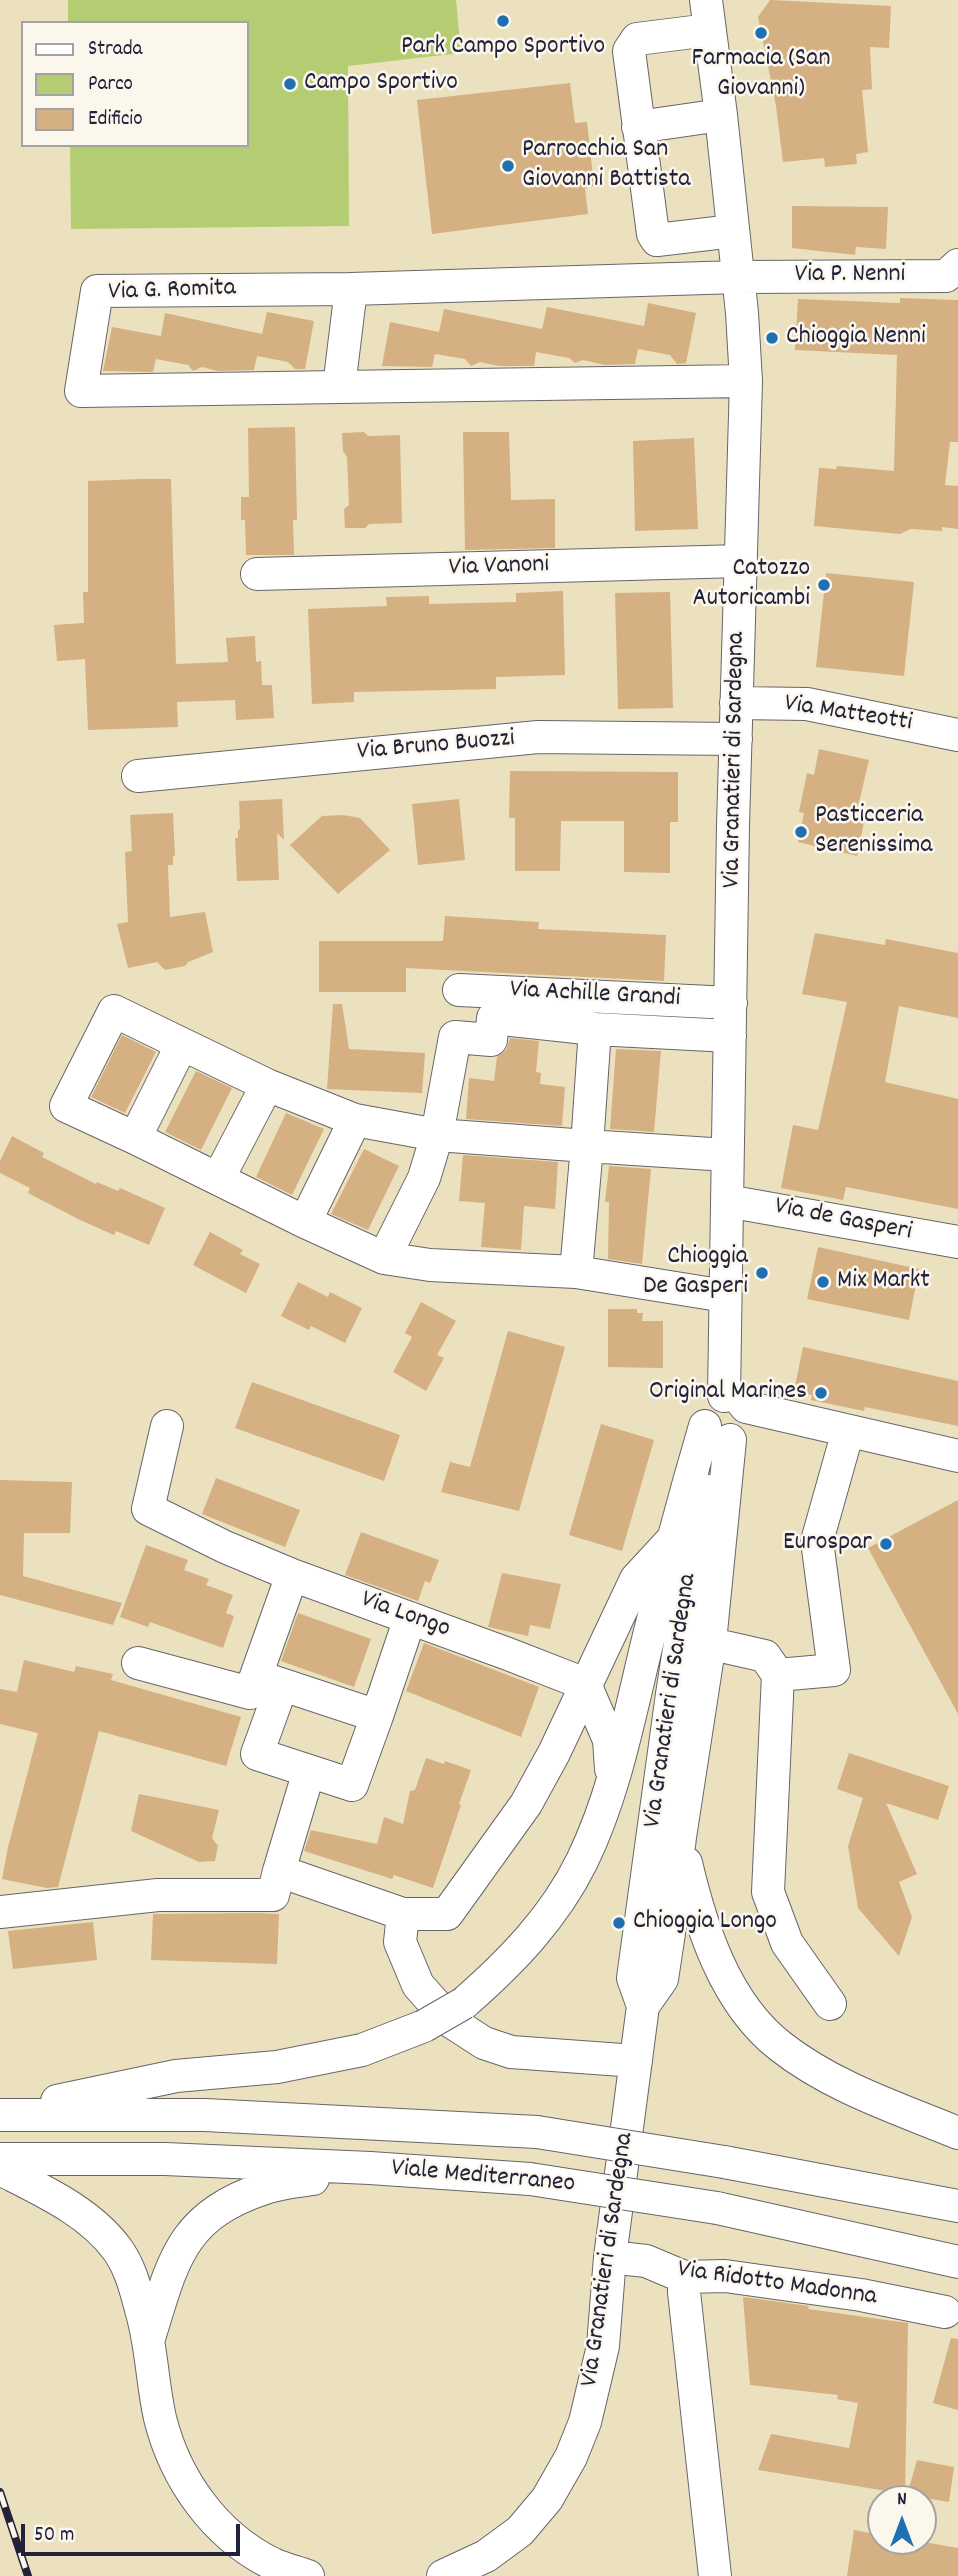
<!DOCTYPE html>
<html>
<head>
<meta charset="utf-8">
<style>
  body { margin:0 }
  #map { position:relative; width:958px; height:2576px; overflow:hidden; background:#ebe1bf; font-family:Dekko,sans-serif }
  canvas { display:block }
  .legend { position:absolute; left:21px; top:21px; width:228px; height:126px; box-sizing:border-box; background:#fbf7ec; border:2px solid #a4a2a5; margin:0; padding:9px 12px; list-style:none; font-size:21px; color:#22223b }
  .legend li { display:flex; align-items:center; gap:14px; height:35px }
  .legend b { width:35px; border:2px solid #a4a2a5 }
  .north { position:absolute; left:867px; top:2485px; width:70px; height:70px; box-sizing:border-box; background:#fbf7ec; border:2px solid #a4a2a5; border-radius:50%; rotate:0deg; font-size:19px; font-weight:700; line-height:28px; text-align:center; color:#22223b }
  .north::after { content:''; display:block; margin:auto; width:24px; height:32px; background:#1f6fb2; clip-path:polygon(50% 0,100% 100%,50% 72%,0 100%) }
  .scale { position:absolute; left:21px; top:2524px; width:219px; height:32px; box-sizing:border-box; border:4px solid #22223b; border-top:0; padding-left:9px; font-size:21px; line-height:24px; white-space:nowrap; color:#22223b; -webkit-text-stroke:5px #fbf7ec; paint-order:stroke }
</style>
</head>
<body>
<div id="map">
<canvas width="958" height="2576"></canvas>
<ul class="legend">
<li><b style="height:9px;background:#fff"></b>Strada</li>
<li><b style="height:19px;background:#b4cd73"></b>Parco</li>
<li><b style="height:19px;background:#d4b083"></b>Edificio</li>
</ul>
<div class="north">N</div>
<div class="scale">50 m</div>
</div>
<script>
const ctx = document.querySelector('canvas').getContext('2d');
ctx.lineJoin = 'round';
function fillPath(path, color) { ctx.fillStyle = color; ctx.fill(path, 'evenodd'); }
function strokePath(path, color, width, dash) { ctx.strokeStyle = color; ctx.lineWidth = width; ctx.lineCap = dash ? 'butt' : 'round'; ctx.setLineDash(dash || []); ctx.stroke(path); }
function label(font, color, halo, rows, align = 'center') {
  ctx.font = font + ' Dekko,sans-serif'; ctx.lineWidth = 5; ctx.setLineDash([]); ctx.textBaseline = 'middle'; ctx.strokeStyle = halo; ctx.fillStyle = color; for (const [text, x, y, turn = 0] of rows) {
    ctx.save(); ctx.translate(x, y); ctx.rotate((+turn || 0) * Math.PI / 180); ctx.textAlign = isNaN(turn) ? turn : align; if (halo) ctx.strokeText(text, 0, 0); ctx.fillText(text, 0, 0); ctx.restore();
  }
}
const green = new Path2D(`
  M68,0H456L461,53L348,66L349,226L71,229L70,145H247V23H68Z`);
const building = new Path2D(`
  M770,0L891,6L889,48L870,47L872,89L862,90L868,152L856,154L857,164L825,167L824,158L783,162L776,106L758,17Z
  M570,83L575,123L587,122L594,186L585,188L588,214L432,234L417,100Z
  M792,206L888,207L886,249L856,247L855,255L792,248Z
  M900,298L958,300V442H950L945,485L958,486V529L942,527V531L911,529L900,534L814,526L819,468L836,469L837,466L894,471L897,355L795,350L798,299L900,303Z
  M648,303L696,313L686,363L677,364L670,355L638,349L635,364L605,365L583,360L575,363L569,358L536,352L534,366H499L480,362L471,366L465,359L435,354L432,367L382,366L390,322L439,332L444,309L542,329L547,307L644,326Z
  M267,312L314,321L305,369H295L288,362L257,356L254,370L218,371L202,367L193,371L188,365L156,359L153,372L103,371L112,327L161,336L165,313L262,334Z
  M295,427L297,520H293L294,555H246L245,520H241V497H249L248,428Z
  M364,432L368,436L400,435L402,523L369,524L365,528H345L344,509L349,505L347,457L343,451L342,433Z
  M463,432H509L511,500L555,499V548L465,550Z
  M694,438L698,529L635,531L633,441Z
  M140,479H171L176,664L228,662L226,638L255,636L256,662L261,661L262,685H272L274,718L236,720L235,700L177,702L178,727L88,730L85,659L57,661L54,625L84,623L83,592H88V481Z
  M826,573L914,582L904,676L816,667Z
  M563,591L565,675L496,677V689L354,692V702L312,704L308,609L387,606L386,597L429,596V604L516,602V593Z
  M670,592L673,708L618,709L615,593Z
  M819,749L869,760L856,815L865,817L857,856L798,842L804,813L799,812L807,773L814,775Z
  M510,771L678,772V822H670V873L624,872V821H561L560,871H515V818H509Z
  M282,799L284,840L277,833L279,880L237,881L235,838H238V830L240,829L239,801Z
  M459,799L465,860L418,865L412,804Z
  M173,813L175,856H173V865H168L170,917L205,912L213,952L188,962L185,966L165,970L157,962L128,968L117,924L128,922L125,852L132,851L130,815Z
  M343,815L360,818L390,850L338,894L290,845L322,816Z
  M445,916L539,922L538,929L666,935L664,981L406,968V992H319V941H443Z
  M815,933L885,945L886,939L958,953V1018L899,1006L885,1082L958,1099V1209L846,1187L843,1200L781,1188L793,1125L818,1130L847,1002L802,994Z
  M333,1004H342L349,1049L425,1053L422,1093L327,1089Z
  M122,1035L156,1052L125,1113L91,1097Z
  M510,1038L539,1041L536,1072L541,1073L540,1084L565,1087L562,1126L466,1119L469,1078L494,1081L497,1057L506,1050Z
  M616,1049L661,1051L654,1132L610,1129Z
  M196,1071L232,1088L201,1150L165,1132Z
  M286,1113L324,1129L292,1195L256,1177Z
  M12,1136L44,1153L42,1157L96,1184L97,1182L118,1191L120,1188L165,1208L149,1245L116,1231L114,1235L80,1220L28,1193L30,1188L0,1173V1161Z
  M364,1149L399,1166L368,1230L331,1214Z
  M463,1155L558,1162L555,1209L524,1206L521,1250L481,1247L485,1203L459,1201Z
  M609,1166L651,1169L642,1264L608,1259L609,1202H605Z
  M210,1232L243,1250L240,1254L260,1264L246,1293L193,1265Z
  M818,1247L919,1269L909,1320L807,1299Z
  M298,1282L328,1297L330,1292L362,1308L345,1343L311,1326L309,1330L281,1316Z
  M421,1302L456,1321L437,1355L444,1358L426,1391L393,1372L412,1337L405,1333Z
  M608,1309H637V1313H643L642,1321H663V1368L608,1367Z
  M508,1331L565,1347L519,1511L441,1492L450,1462L470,1467Z
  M803,1347L958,1381V1426L865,1407L864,1411L811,1400L812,1395L794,1391Z
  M252,1382L400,1435L384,1481L235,1428Z
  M601,1424L654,1440L622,1551L569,1535Z
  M216,1478L300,1510L285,1547L202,1514Z
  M0,1480L72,1482L70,1533H24L23,1576L122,1603L113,1625L0,1595Z
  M958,1500V1714L868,1548Z
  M361,1532L439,1560L430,1583L425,1581L418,1601L345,1575Z
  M146,1545L188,1560L184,1570L209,1579L206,1585L233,1595L226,1613L234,1616L223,1648L150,1622L148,1627L120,1617Z
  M502,1573L561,1584L550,1629L530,1625L528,1636L488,1627Z
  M298,1613L371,1639L354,1687L281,1661Z
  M424,1643L539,1687L521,1737L406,1691Z
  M24,1660L74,1672L76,1666L113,1674L111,1680L241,1717L226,1766L99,1731L58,1887L47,1888L2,1879L8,1847L38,1733L0,1724V1689L17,1692Z
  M849,1753L949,1786L938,1820L886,1803L917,1874L899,1882L912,1917L899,1956L858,1908L848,1846L863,1798L837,1789Z
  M426,1758L444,1764L445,1761L471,1770L459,1804L461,1805L433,1888L394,1875L392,1879L304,1851L311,1830L377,1844L384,1817L403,1824L410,1791L415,1790Z
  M139,1794L219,1810L212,1838L218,1846L215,1861L199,1862L131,1831Z
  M260,1913L279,1914L277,1964L151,1960L153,1914Z
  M93,1922L97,1960L13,1969L8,1931Z
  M743,2297L809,2306L808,2309L908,2323L905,2494L758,2470L771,2434L849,2448L858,2403L837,2399L838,2395L750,2385Z
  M951,2338L958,2339V2410L933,2403Z
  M917,2460L954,2467L949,2502L907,2495Z
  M854,2530L881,2535V2541H918L958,2548V2576H847Z`);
const minor = new Path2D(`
  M706,0L721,115L742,313L746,381L733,825L724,1396
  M709,30L637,39L629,51L653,234L657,240L733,231
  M638,127L721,115
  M746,381L339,387L351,289L738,277L946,276L958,265
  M339,387L81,391L97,291L351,289
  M257,574L741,561
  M736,703L807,704L958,735
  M138,776L538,737L736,739
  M459,990L731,1003
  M135,1138L66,1106L114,1011L182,1044
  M218,1179L135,1138L182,1044L267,1085
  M727,1201L958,1242
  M305,1222L218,1179L267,1085L355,1120
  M384,1258L305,1222L355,1120L437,1135L455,1037L491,1040L493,1018L595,1029
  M576,1272L430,1265L384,1258L424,1178L437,1135L587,1146L595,1029L730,1036
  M725,1296L576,1272L587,1146L727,1155
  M742,1402L746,1407L958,1456
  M167,1426L148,1509L225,1547L292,1575L508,1654L585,1684
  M292,1575L256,1676L377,1716L410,1618
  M690,1639L765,1656L778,1675L768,1892L787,1943L830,2004
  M138,1663L250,1693L256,1676
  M778,1675L834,1670L817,1541L848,1431
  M585,1684L609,1740L611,1769
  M282,1685L257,1754L352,1785L377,1716
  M686,1863C701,1927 725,2003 780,2046C832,2087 897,2108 958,2133
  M279,1871L309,1771
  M0,1912L158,1895H273L279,1871L403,1914H447L526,1804L554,1753L636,1579L672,1540
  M403,1914L400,1942L418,1985L450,2021L484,2043L511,2052L636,2061
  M464,2003C511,1962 554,1918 582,1861C614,1795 628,1723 645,1652C663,1576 683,1501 705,1426
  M643,2006L633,1978L672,1694L704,1490
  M57,2101L176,2076L277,2067L362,2050L424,2026
  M0,2115H205L537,2132
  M0,2159H165L370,2168L530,2179
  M724,2162L958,2206
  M0,2169C41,2190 89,2211 117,2249C131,2268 136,2291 142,2313C152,2348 152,2383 160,2418C175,2479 215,2536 273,2564C284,2569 297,2572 308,2576
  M717,2208L958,2262
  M610,2257L646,2261L684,2277L725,2276L861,2295L945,2312
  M684,2277V2292L715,2576
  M149,2338C173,2261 180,2216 265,2188C280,2183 298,2181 313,2179
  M443,2576L486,2556L520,2531L547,2499L571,2457L585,2422L603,2346L610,2257L643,2006L662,1979L669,1933L680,1837L710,1642L730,1440`);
const rail = new Path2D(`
  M0,2492L28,2576`);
const minorBridge = new Path2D(`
  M424,2026L464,2003
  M537,2132L724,2162
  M530,2179L717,2208`);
const markers = [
  [503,21,7,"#1f6fb2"],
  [761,33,7,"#1f6fb2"],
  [290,84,7,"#1f6fb2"],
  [508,166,7,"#1f6fb2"],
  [772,338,7,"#1f6fb2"],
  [824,585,7,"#1f6fb2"],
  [801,832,7,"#1f6fb2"],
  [762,1273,7,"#1f6fb2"],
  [823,1282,7,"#1f6fb2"],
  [821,1393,7,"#1f6fb2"],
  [886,1544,7,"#1f6fb2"],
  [619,1923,7,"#1f6fb2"]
];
const poiNames = [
  ["Park Campo Sportivo",503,48,"center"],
  ["Farmacia (San",761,60,"center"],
  ["Giovanni)",761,90,"center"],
  ["Campo Sportivo",304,84],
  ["Parrocchia San",522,151],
  ["Giovanni Battista",522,181],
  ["Chioggia Nenni",786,338],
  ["Catozzo",810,570,"right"],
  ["Autoricambi",810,600,"right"],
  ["Pasticceria",815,817],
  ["Serenissima",815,847],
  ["Chioggia",748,1258,"right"],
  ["De Gasperi",748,1288,"right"],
  ["Mix Markt",837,1282],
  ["Original Marines",807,1393,"right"],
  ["Eurospar",872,1544,"right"],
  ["Chioggia Longo",633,1923]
];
const streetNames = [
  ["Via P. Nenni",850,276],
  ["Via G. Romita",172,292,-2],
  ["Via Vanoni",499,568,-2],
  ["Via Matteotti",848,715,9],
  ["Via Bruno Buozzi",436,747,-5],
  ["Via Granatieri di Sardegna",736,760,-89],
  ["Via Achille Grandi",595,996,3],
  ["Via de Gasperi",843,1221,11],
  ["Via Longo",405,1616,20],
  ["Via Granatieri di Sardegna",672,1701,-82],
  ["Viale Mediterraneo",483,2178,5],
  ["Via Granatieri di Sardegna",609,2260,-82],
  ["Via Ridotto Madonna",777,2285,8]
];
fillPath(green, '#b4cd73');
fillPath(building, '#d4b083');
strokePath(minor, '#686569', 34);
strokePath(minor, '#fff', 32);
strokePath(rail, '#22223b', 8);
strokePath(rail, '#fbf7ec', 5, [16]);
strokePath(minorBridge, '#686569', 34, []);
strokePath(minorBridge, '#fff', 32);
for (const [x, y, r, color] of markers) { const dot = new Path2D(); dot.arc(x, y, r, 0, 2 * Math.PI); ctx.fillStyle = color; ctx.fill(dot); strokePath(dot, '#fbf7ec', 2.5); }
label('26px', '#22223b', '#fbf7ec', poiNames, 'left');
label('26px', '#22223b', '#fbf7ec', streetNames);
</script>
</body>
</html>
